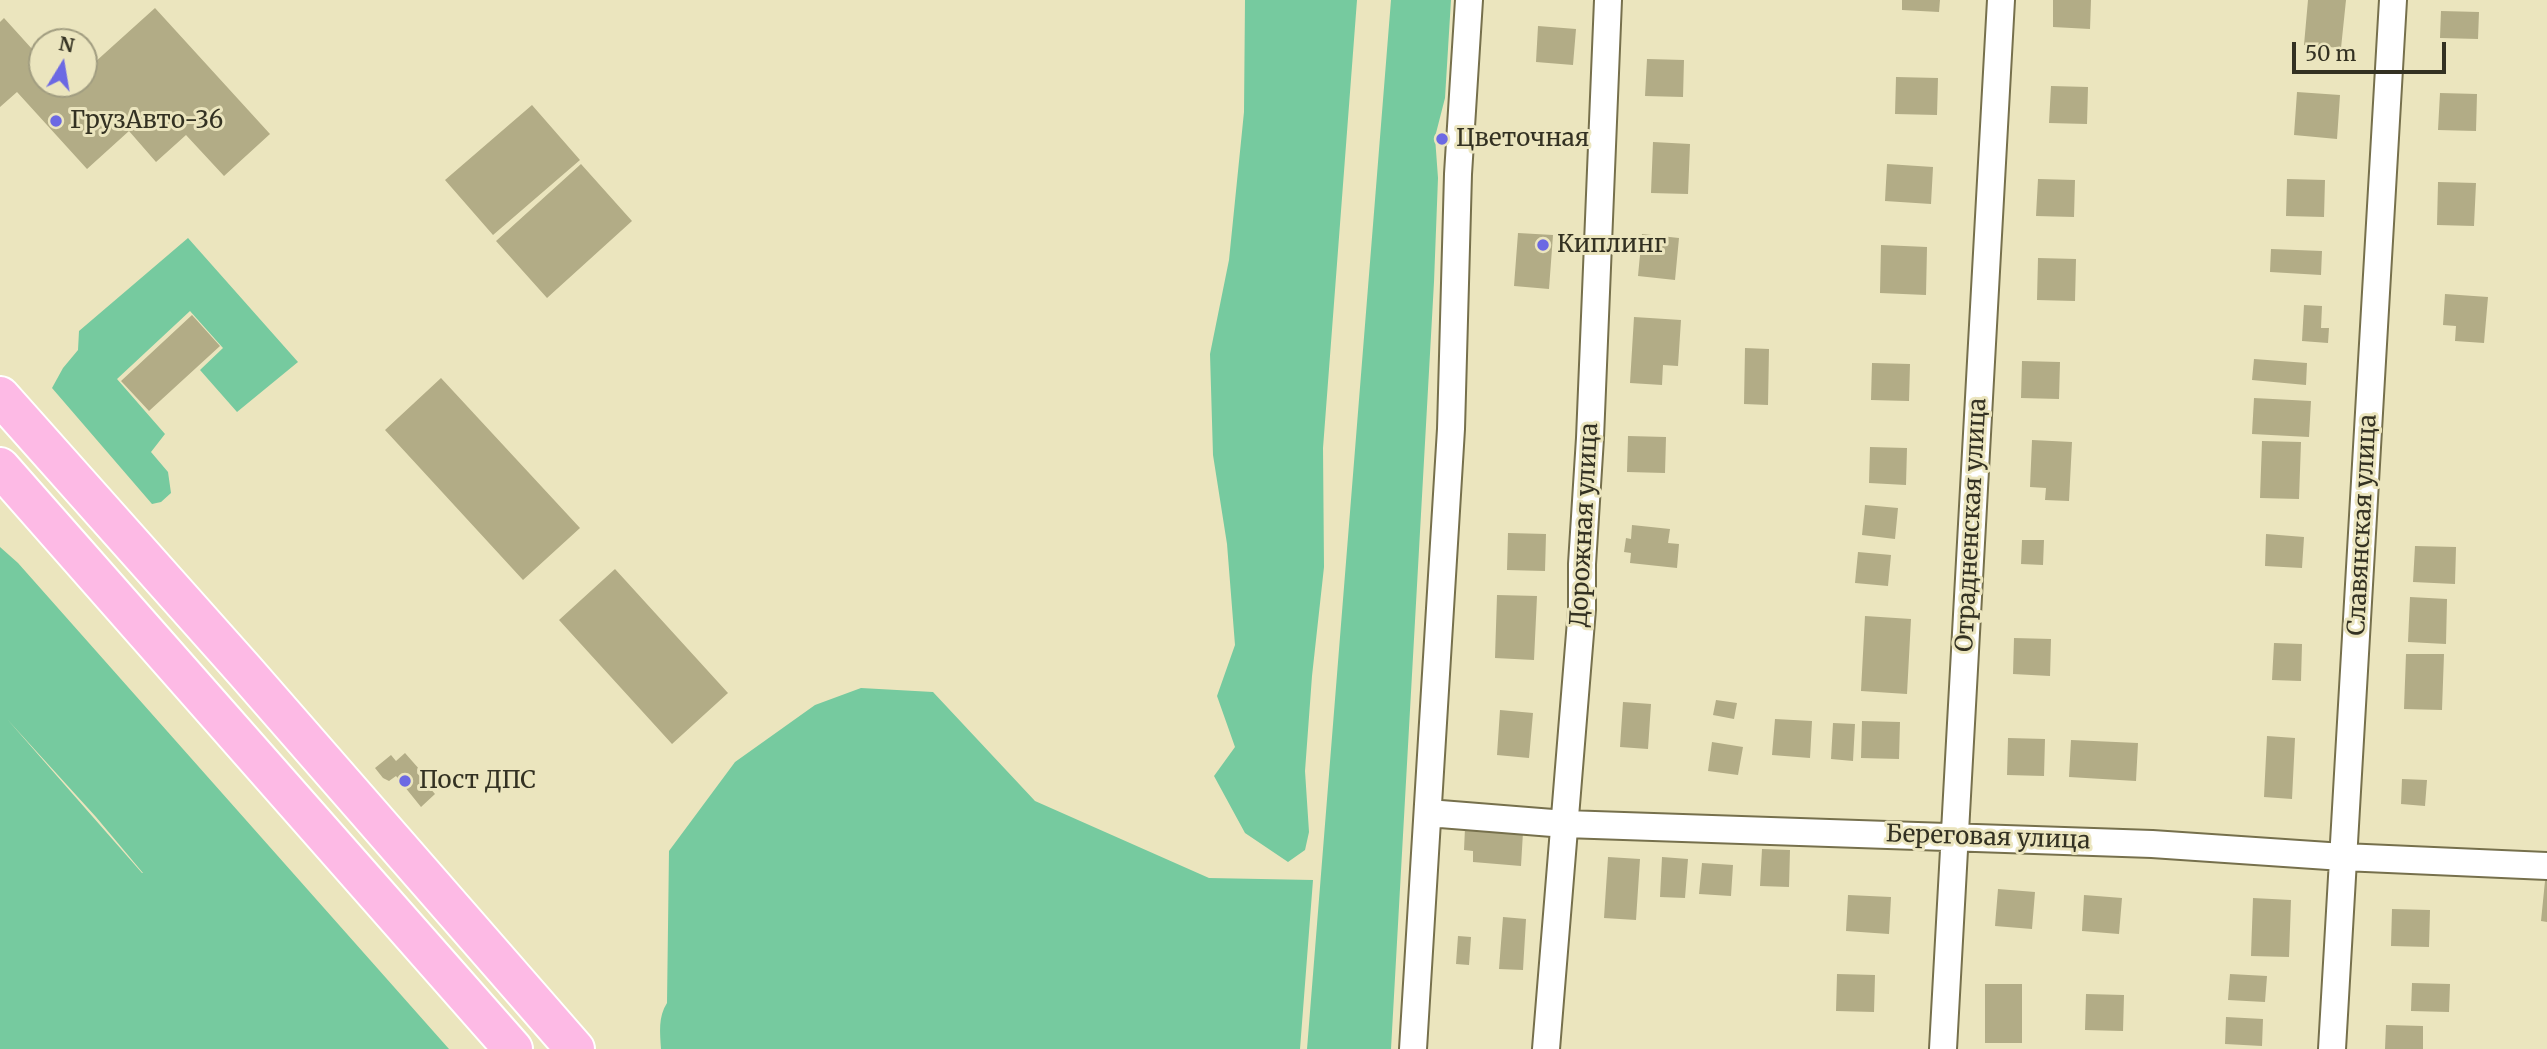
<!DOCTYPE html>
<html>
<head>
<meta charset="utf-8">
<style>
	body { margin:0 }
	#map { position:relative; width:2547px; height:1049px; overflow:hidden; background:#ebe5be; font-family:Merriweather,serif }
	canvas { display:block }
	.north { position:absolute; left:28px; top:28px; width:70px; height:70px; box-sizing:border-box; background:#ebe5be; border:2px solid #a19d80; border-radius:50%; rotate:11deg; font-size:19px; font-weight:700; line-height:28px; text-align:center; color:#333122 }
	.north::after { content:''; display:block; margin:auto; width:24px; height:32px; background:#6c69e3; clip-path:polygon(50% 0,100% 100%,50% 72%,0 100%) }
	.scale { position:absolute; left:2292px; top:42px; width:154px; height:32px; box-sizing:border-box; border:4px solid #333122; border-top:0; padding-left:9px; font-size:21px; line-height:24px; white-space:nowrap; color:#333122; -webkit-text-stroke:5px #ebe5be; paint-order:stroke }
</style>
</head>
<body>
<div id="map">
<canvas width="2547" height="1049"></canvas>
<div class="north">N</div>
<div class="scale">50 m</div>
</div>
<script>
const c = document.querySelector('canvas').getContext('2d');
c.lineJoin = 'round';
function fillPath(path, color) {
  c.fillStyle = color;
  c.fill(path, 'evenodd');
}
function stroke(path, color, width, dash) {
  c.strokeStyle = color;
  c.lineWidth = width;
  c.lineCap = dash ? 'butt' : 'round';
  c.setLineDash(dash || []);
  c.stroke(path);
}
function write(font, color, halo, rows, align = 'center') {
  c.font = font + ' Merriweather,serif';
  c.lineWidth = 6;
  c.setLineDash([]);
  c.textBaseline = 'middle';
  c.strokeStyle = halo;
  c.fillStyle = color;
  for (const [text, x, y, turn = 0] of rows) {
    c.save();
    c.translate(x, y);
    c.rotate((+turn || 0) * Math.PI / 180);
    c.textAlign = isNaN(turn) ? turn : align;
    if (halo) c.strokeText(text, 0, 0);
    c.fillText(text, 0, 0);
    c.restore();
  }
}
fillPath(new Path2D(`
	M1245,0H1357L1323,448L1324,567L1312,676L1305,771L1309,832L1305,850L1288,862L1245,833L1214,776L1235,747L1217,696L1235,645L1227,544L1213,455L1210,354L1229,260L1244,112Z
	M1391,0H1451L1445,98L1435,137L1438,178L1434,282L1391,1049H1307Z
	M188,238L298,362L237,412L200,370L223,348L190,311L117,379L165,434L151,452L168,472L171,493L161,502L152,504L52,388L63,368L78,350L79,331Z
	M0,547L18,563L449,1049H0ZM7,719L96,817L143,873H142Z
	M861,688L933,692L1035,801L1209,878L1313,880L1300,1049H661C660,1032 658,1017 667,1003L669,851L735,762L815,705Z`), '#76ca9f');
fillPath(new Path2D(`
	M1902,0H1940L1939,12L1902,10Z
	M2053,0H2091L2090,29L2053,27Z
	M2308,0H2346L2341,48L2304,45Z
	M155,8L270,134L224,176L186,135L156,162L129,131L87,169L17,92L0,107V22L4,18L42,60V84H84V72Z
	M2441,11L2479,12L2478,39L2440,38Z
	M1538,26L1576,29L1573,65L1536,62Z
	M1647,59L1684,60L1683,97L1645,96Z
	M1896,77L1938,78L1937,115L1895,114Z
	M2051,86L2088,87L2087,124L2049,123Z
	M2297,92L2340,95L2337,139L2294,135Z
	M2440,93L2477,94L2476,131L2438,130Z
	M532,105L580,160L493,235L445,180Z
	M1653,142L1690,144L1688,194L1651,193Z
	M581,164L632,221L547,298L496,241Z
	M1887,164L1933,167L1931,204L1885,201Z
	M2038,179L2075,180L2074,217L2036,216Z
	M2287,179L2325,180L2324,217L2286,216Z
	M2438,182L2476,183L2474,226L2437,225Z
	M1518,233L1553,235L1549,289L1514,286Z
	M1642,234L1679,238L1675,280L1638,276Z
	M1881,245L1927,247L1926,295L1880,293Z
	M2271,249L2322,251L2321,275L2270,272Z
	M2038,258L2076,259L2075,301L2037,300Z
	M2445,294L2488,297L2484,343L2455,341L2456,326L2443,325Z
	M2304,305L2322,306L2321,328H2329L2328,343L2302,341Z
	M192,315L220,346L149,411L121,381Z
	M1634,317L1681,320L1678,366L1663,365L1662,385L1630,383Z
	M1745,348L1769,349L1768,405L1744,404Z
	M2254,359L2307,363L2306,385L2252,380Z
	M2022,361L2060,362L2059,399L2021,398Z
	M1872,363L1910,364L1909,401L1871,400Z
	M441,378L580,528L523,580L385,430Z
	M2254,398L2311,401L2309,437L2252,434Z
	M1628,436L1666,437L1665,473L1627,472Z
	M2032,440L2072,442L2069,501L2045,500L2046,488L2030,487Z
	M2262,441L2301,442L2299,499L2260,498Z
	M1870,447L1907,448L1906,485L1869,483Z
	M1865,505L1898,508L1895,539L1862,535Z
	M1632,525L1670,529L1668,543L1679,544L1677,568L1630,563L1631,553L1624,552L1626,538L1631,539Z
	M1508,533L1546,534L1545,571L1507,570Z
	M2266,534L2304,537L2302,568L2265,566Z
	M2022,540H2044L2043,565L2021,564Z
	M2415,546L2456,547L2455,584L2413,582Z
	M1858,552L1891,555L1888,586L1855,583Z
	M615,569L728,693L672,744L559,620Z
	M1497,595L1537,596L1534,660L1495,658Z
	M2410,597L2447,599L2446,644L2408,642Z
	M1865,616L1911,619L1907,694L1861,691Z
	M2014,638L2051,639L2050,676L2013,674Z
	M2274,643L2302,644L2301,681L2272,680Z
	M2406,654H2444L2442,710L2404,709Z
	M1716,700L1737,703L1734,719L1713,715Z
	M1623,702L1651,704L1648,749L1620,747Z
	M1500,710L1533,713L1529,758L1497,755Z
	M1775,719L1812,721L1810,758L1772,755Z
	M1862,721L1900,722L1899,759L1861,758Z
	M1833,723L1855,724L1853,761L1831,759Z
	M2267,736L2295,738L2292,799L2264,797Z
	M2008,738L2045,739L2044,776L2007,775Z
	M2071,740L2138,743L2136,781L2069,777Z
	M1712,742L1743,747L1738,775L1708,771Z
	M405,753L420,770L417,773L435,794L421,807L396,776L389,781L383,778L375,768L391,755L396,761Z
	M2402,779L2427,780L2425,806L2401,804Z
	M1465,828L1523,832L1521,866L1473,862V851L1464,850Z
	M1762,849L1790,850L1789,887L1760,886Z
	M1608,857L1640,859L1636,920L1604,918Z
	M1662,857L1688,859L1685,898L1660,897Z
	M1702,863L1733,865L1731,896L1699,894Z
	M2545,881H2547V922L2541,921Z
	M1998,889L2035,892L2032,929L1995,926Z
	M1848,895L1891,897L1889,934L1846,931Z
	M2084,895L2122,898L2119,934L2082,931Z
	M2253,898L2291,900L2289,957L2251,956Z
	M2392,909L2430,910L2429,947L2391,946Z
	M1503,917L1526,919L1523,970L1499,969Z
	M1458,936L1471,937L1469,965L1456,964Z
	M1837,974L1875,975L1874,1012L1836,1011Z
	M2230,974L2267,976L2265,1002L2228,1000Z
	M2412,983L2450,984L2449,1012L2411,1011Z
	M1985,984H2022V1043H1985Z
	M2086,994L2124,995L2123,1031L2085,1030Z
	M2226,1017L2263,1019L2262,1046L2225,1044Z
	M2386,1025L2423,1026V1049H2385Z`), '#b2ac86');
const minor = new Path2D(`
	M1428,813L1565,824L2152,844L2343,857L2547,866
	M1413,1049L1451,429L1458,174L1469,0
	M1546,1049L1582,609V564L1590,438L1608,0
	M1943,1049L2001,0
	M2332,1049L2393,0`);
const highway = new Path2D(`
	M0,396L245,671L575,1049
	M0,467L513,1049`);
stroke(minor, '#76704c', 30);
stroke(highway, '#fff', 42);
stroke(minor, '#fff', 26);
stroke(highway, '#fdbae5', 38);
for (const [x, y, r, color] of [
	[56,121,7,"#6c69e3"],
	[1442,139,7,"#6c69e3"],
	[1543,245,7,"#6c69e3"],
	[405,781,7,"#6c69e3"]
]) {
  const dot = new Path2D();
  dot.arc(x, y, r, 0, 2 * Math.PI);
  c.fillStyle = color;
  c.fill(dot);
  stroke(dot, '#ebe5be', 2.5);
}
write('24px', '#333122', '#ebe5be', [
	["ГрузАвто-36",70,121],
	["Цветочная",1456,139],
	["Киплинг",1557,245],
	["Пост ДПС",419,781]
], 'left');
write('24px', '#333122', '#ebe5be', [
	["Дорожная улица",1585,525,-87],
	["Отрадненская улица",1972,525,-87],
	["Славянская улица",2363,525,-87],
	["Береговая улица",1988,838,2]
]);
</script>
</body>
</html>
